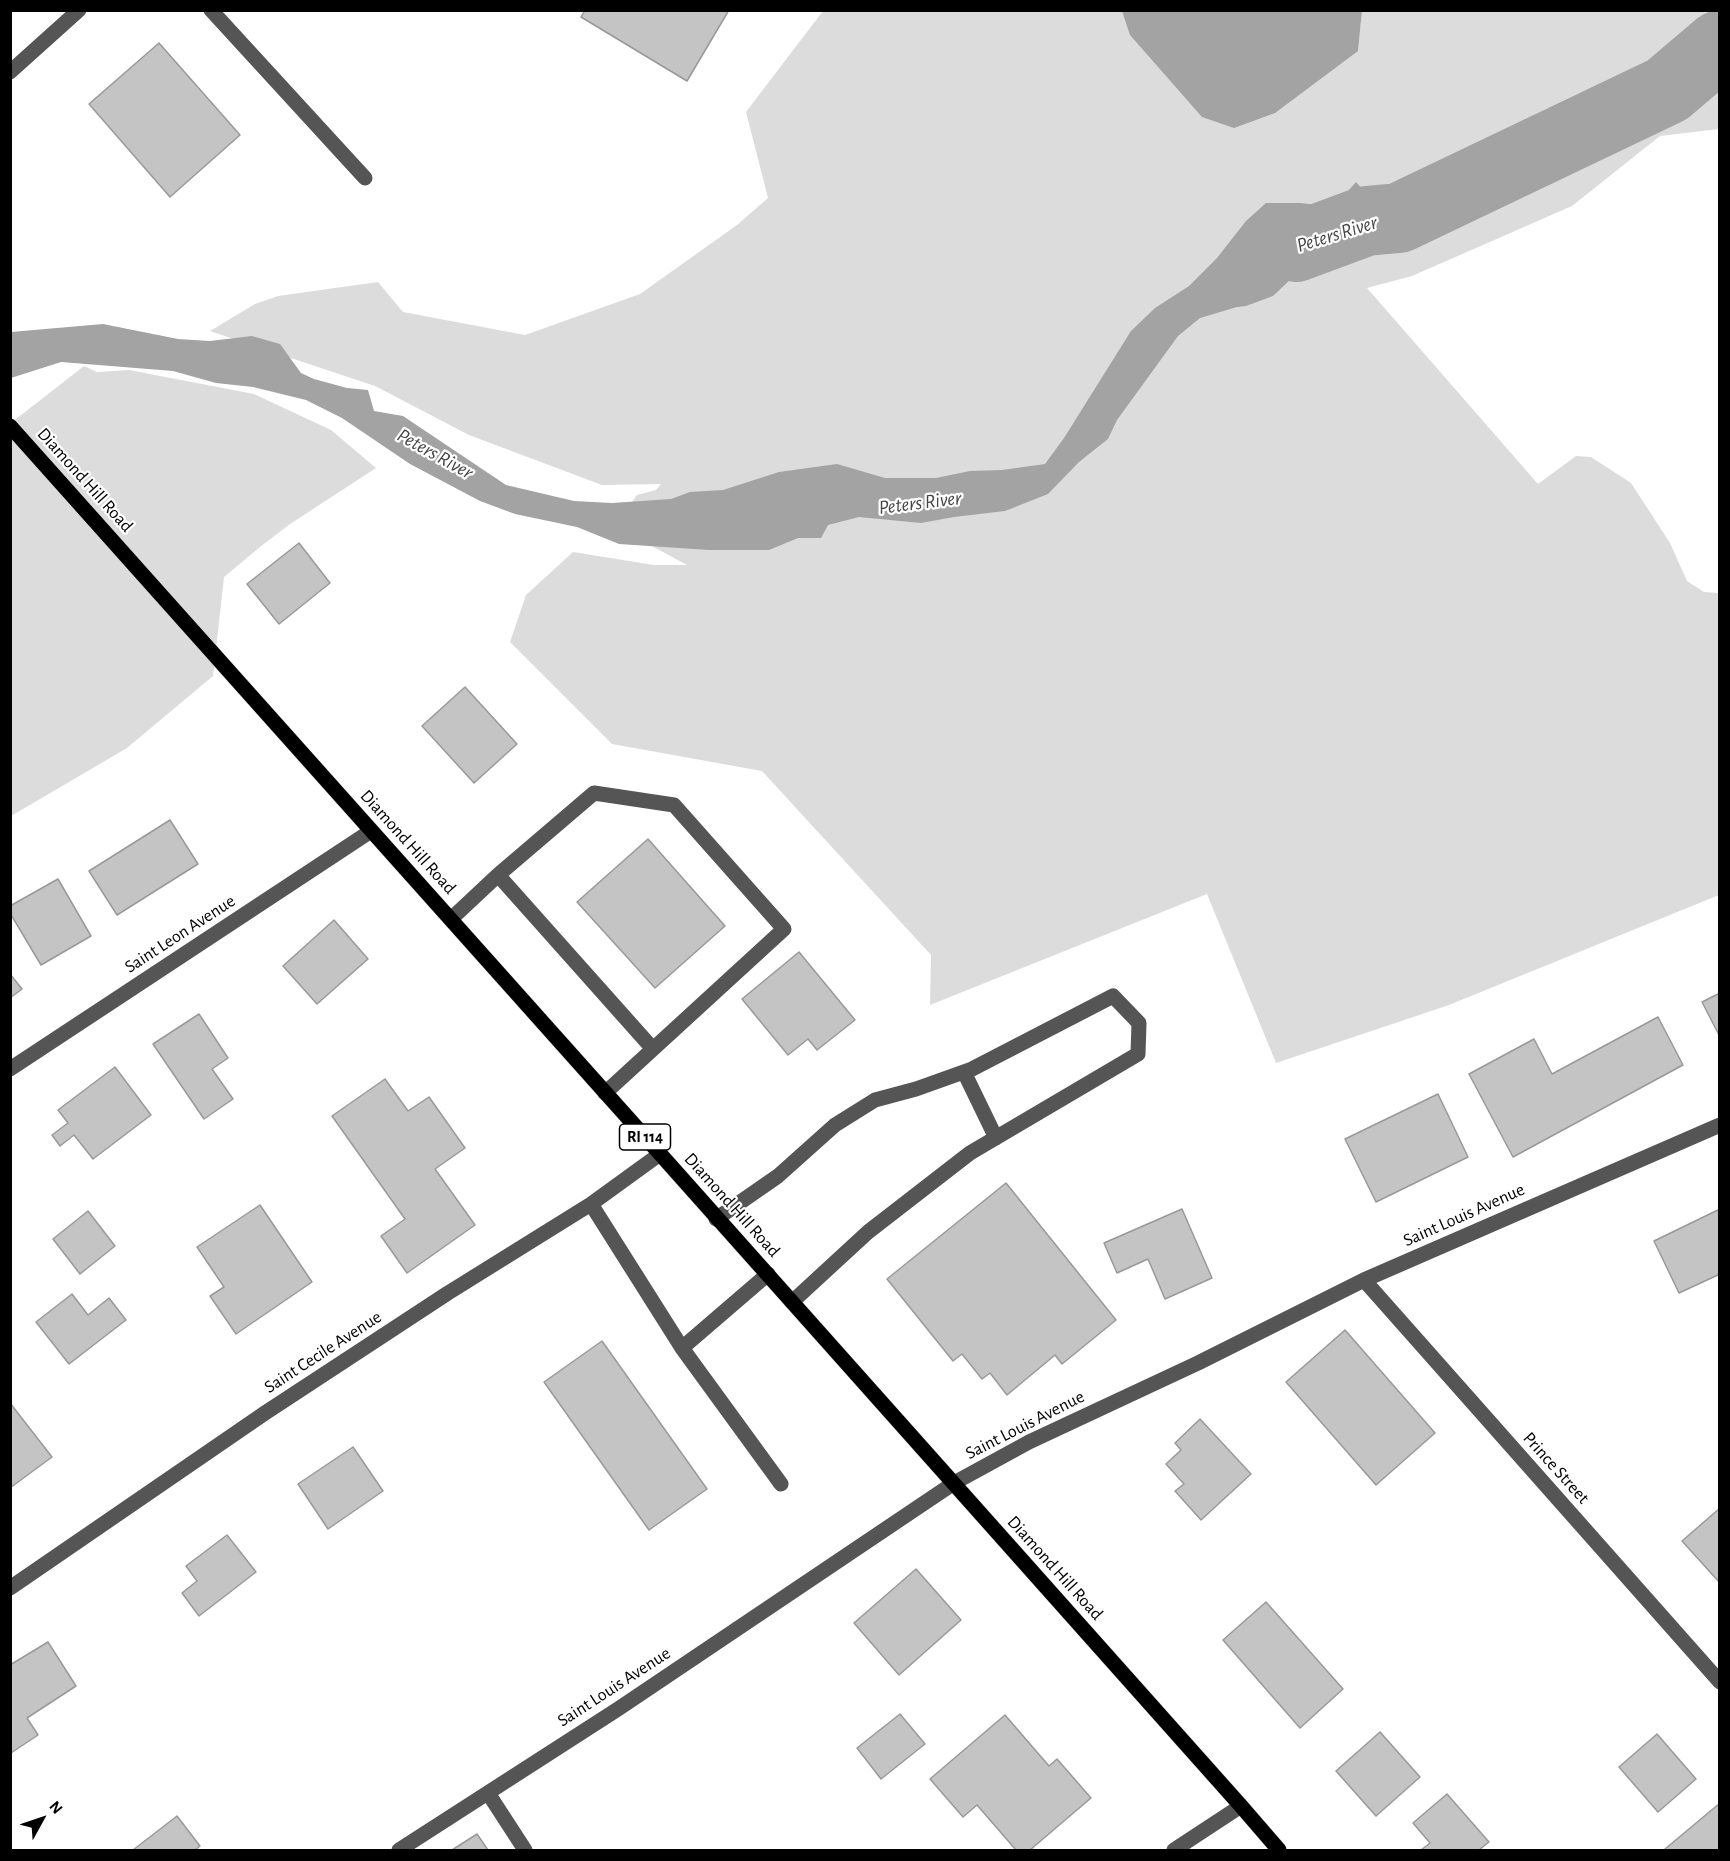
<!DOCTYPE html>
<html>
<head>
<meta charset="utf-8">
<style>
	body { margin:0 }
	#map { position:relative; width:1730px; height:1861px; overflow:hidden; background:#fff; font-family:"Alegreya Sans",sans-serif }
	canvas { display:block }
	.frame { position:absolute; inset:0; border:12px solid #000; pointer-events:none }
	.north { position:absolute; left:12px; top:1789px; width:60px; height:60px; -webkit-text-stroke:4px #fff; paint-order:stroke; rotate:50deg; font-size:16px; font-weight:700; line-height:24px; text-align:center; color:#000 }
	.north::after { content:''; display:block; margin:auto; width:21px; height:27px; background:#000; clip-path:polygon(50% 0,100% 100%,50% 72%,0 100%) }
</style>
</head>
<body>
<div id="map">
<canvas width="1730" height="1861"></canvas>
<div class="frame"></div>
<div class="north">N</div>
</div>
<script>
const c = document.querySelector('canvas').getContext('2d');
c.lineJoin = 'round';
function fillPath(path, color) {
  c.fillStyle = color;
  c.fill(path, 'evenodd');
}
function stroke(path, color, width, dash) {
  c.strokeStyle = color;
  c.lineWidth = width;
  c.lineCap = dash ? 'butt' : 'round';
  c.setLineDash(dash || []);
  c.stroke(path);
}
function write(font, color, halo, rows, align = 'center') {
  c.font = font + ' "Alegreya Sans",sans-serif';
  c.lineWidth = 4.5;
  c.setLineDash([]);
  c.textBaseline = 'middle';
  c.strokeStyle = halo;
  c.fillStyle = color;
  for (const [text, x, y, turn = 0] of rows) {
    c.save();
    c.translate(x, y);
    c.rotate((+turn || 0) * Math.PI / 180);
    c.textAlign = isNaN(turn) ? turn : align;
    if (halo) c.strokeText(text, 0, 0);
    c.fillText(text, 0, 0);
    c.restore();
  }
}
fillPath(new Path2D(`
	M823,11H1123L1358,51L1362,11H1719V129L1660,136L1572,206L1412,276L1367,288L1538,484L1576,456L1591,457L1631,483L1670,543L1687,581L1704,592L1719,593V895L1449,1005L1276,1063L1207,894L930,1005L931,955L762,771L612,744L510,642L526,595L573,552L654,565H687L650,545L624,513L637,495L656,490L661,484L602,485L469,435L375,386L210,331L255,304L278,296L378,282L403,312L525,335L640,294L737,225L768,198L746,112Z
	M84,366L97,372L129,370L254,394L331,430L376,468L290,524L260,547L224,577L213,676L127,748L11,816V423Z`), '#dcdcdc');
fillPath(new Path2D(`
	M1122,11V10L1362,11L1358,51L1275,113L1234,128L1202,117L1130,35Z
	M1356,182L1403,236L1387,243L1339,252L1310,261L1273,296L1246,306L1237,307L1200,318L1178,336L1117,420L1108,439L1079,462L1048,494L1005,511L954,517L921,523L859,517L828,525L821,538H798L769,550H709L619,544L577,527L515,514L480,501L410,464L342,418L306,400L253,387L216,383L173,371L61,362L11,378V332L103,324L178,339L210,341L252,336L280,344L301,373L314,379L347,388L368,390L374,411L403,416L506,485L574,501L612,503L671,499L690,492L723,490L779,472L837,464L885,478H936L970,471L1002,470L1045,464L1064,438L1131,331L1155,308L1189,286L1217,258L1246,221L1266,203H1300L1326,206L1340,200Z`), '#a3a3a3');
stroke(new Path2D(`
	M1296,247L1366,221L1399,218L1667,90L1720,45`), '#a3a3a3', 70);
const building = new Path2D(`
	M585,10H729L687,81L581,17Z
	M159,43L240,135L170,197L89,104Z
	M299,543L330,583L279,624L247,584Z
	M465,687L517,744L474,783L422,726Z
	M170,820L198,864L117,915L89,871Z
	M648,839L725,926L655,988L577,902Z
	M58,879L91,936L41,965L10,913V906Z
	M334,920L368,959L317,1004L283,966Z
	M799,952L855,1020L817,1050L808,1039L788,1055L742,999Z
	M10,974L22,989L10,998Z
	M1720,993V1037L1702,1002Z
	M199,1014L228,1058L212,1069L233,1099L204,1119L153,1044Z
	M1658,1017L1683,1065L1513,1157L1469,1074L1534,1039L1552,1074Z
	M115,1067L151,1115L93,1159L74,1135L60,1146L52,1135L68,1123L58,1110Z
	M385,1079L408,1111L429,1097L465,1148L435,1169L475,1225L407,1273L381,1236L405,1219L332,1116Z
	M1438,1094L1468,1157L1376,1202L1345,1139Z
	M1006,1183L1116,1320L1062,1364L1055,1355L1007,1395L990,1373L982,1379L962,1354L953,1361L887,1279Z
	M260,1205L312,1282L236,1334L210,1296L224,1287L197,1247Z
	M1182,1209L1212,1278L1165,1299L1148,1259L1117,1273L1104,1243Z
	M1720,1209V1274L1679,1293L1654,1241Z
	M88,1211L115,1246L80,1274L53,1239Z
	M72,1294L88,1315L109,1298L126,1320L69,1364L36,1322Z
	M1345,1330L1435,1433L1376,1485L1286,1382Z
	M602,1341L707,1489L649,1530L544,1382Z
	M10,1403L52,1457L10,1488Z
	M1200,1419L1251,1474L1201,1520L1175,1491L1184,1484L1166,1464L1181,1450L1175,1443Z
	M353,1447L383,1491L328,1529L298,1484Z
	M1720,1508V1583L1682,1541Z
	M227,1535L256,1572L199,1616L182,1593L197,1581L186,1566Z
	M916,1569L961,1620L899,1675L854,1623Z
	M1266,1602L1343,1689L1300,1728L1223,1640Z
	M48,1642L76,1686L27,1718L38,1735L11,1753L10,1665Z
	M900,1714L925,1744L881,1779L857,1748Z
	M1005,1715L1049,1766L1057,1759L1091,1798L1030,1850H1016L977,1805L963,1817L930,1779Z
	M1380,1732L1420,1777L1376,1816L1336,1771Z
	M1657,1734L1696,1779L1658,1812L1619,1767Z
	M1447,1794L1489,1842L1479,1850H1421L1430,1843L1413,1823Z
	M1720,1803V1850H1666L1665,1849Z
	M177,1816L200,1846L195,1850H133Z
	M477,1834L488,1850H452Z`);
fillPath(building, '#c4c4c4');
stroke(building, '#999', 1.5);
const major = new Path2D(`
	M10,426C420,886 832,1345 1241,1806L1279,1850`);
stroke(major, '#dbdbdb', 16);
stroke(new Path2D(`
	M211,10L365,178
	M10,72L79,10
	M498,875L653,1049
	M451,919L498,875L594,793L674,805L784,929L605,1093
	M10,1069L371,831
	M964,1072L996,1138
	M591,1204L682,1348L781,1484
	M716,1219L778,1176L835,1125L875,1100L916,1089L972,1069L1113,996L1139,1023L1138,1054L970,1153L868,1232L792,1302
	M1364,1280L1720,1682
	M682,1348L768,1274
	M10,1588L265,1413L448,1293L591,1204L660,1154
	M488,1793L525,1850
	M399,1850L618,1709L954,1483L1029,1442L1198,1363L1364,1280L1720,1125
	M1174,1850L1241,1806`), '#555', 15);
stroke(major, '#000', 15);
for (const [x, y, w] of [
	[645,1137,51]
]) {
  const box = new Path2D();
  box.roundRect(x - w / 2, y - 13, w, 26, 4.5);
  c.fillStyle = '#fff';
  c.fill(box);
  stroke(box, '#000', 1.5);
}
write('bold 16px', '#000', null, [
	["RI 114",645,1137]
]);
write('18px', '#000', '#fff', [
	["Diamond Hill Road",85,480,48],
	["Diamond Hill Road",408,842,48],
	["Saint Leon Avenue",180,934,-33],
	["Diamond Hill Road",732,1205,48],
	["Saint Louis Avenue",1464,1215,-24],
	["Saint Cecile Avenue",323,1352,-33],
	["Saint Louis Avenue",1025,1425,-27],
	["Prince Street",1556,1468,48],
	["Diamond Hill Road",1055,1568,48],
	["Saint Louis Avenue",614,1687,-33]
]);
write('italic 20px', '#444', '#fff', [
	["Peters River",1337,234,-17],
	["Peters River",435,454,29],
	["Peters River",920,503,-7]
]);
</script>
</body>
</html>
